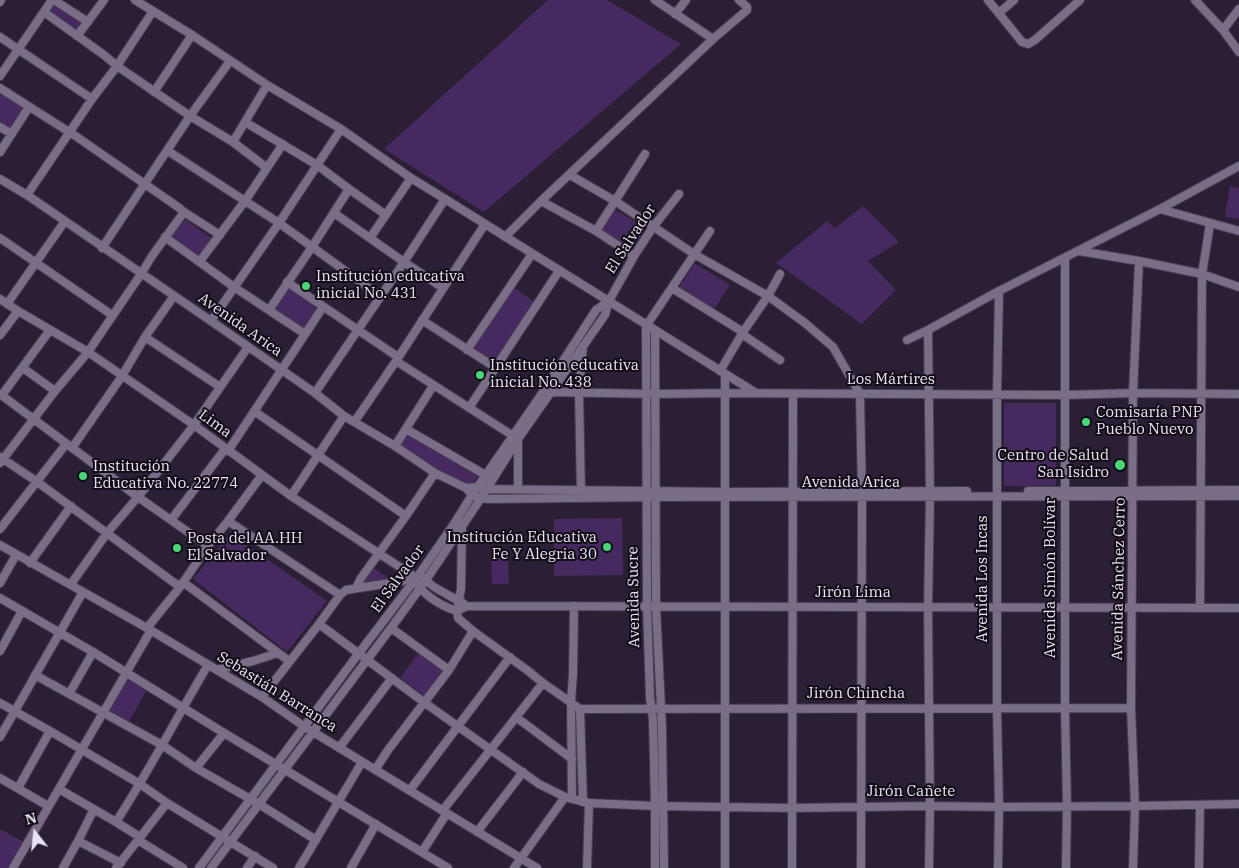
<!DOCTYPE html>
<html>
<head>
<meta charset="utf-8">
<style>
	body { margin:0 }
	#map { position:relative; width:1239px; height:868px; overflow:hidden; background:#2b1f36; font-family:"IBM Plex Serif",serif }
	canvas { display:block }
	.north { position:absolute; left:10px; top:808px; width:50px; height:50px; -webkit-text-stroke:4px #110c16; paint-order:stroke; rotate:344deg; font-size:14px; font-weight:700; line-height:20px; text-align:center; color:#ebe3f3 }
	.north::after { content:''; display:block; margin:auto; width:18px; height:22px; background:#ebe3f3; clip-path:polygon(50% 0,100% 100%,50% 72%,0 100%) }
</style>
</head>
<body>
<div id="map">
<canvas width="1239" height="868"></canvas>
<div class="north">N</div>
</div>
<script>
const c = document.querySelector('canvas').getContext('2d');
c.lineJoin = 'round';
function fillPath(path, color) {
  c.fillStyle = color;
  c.fill(path, 'evenodd');
}
function stroke(path, color, width, dash) {
  c.strokeStyle = color;
  c.lineWidth = width;
  c.lineCap = dash ? 'butt' : 'round';
  c.setLineDash(dash || []);
  c.stroke(path);
}
function write(font, color, halo, rows, align = 'center') {
  c.font = font + ' "IBM Plex Serif",serif';
  c.lineWidth = 4;
  c.setLineDash([]);
  c.textBaseline = 'middle';
  c.strokeStyle = halo;
  c.fillStyle = color;
  for (const [text, x, y, turn = 0] of rows) {
    c.save();
    c.translate(x, y);
    c.rotate((+turn || 0) * Math.PI / 180);
    c.textAlign = isNaN(turn) ? turn : align;
    if (halo) c.strokeText(text, 0, 0);
    c.fillText(text, 0, 0);
    c.restore();
  }
}
fillPath(new Path2D(`
	M548,0H607L681,44L484,212L384,149Z
	M54,4L82,22L73,35L46,16Z
	M0,92L26,109L10,131L0,124Z
	M1230,186L1239,188V219L1225,217Z
	M863,206L899,242L868,261L896,290L862,324L776,263L827,221L835,228Z
	M612,208L646,228L633,249L599,228Z
	M185,219L211,238L199,256L172,236Z
	M694,264H696L730,285L713,311L679,290V288Z
	M512,287L535,302L495,364L471,349Z
	M289,288L318,310L305,331L273,309Z
	M1004,403H1056V487L1004,486Z
	M407,433L479,474L471,488L399,446Z
	M622,518L623,575L554,576V519Z
	M230,533L327,601L287,652L193,579Z
	M491,558H508L509,584H492Z
	M372,567L390,579L391,582L363,584L362,581Z
	M418,653L445,671L426,697L400,678Z
	M127,679L147,690L128,723L108,712Z
	M0,829L24,842L9,868H0Z`), '#462a5f');
const minor = new Path2D(`
	M54,0L88,22
	M135,0L192,35L267,85L341,129L411,178L445,199L756,393
	M655,0L713,39
	M988,0L1022,42L1028,44L1035,40L1080,0
	M1195,0L1223,30L1239,52
	M0,2L1,0
	M44,12L104,55L117,66L190,116L233,142L267,168
	M999,13L1014,0
	M675,14L686,0
	M1223,30L1239,9
	M77,36L104,0
	M0,37L92,99
	M0,76L52,0
	M0,88L77,137L178,207L184,212L220,235
	M154,92L192,35
	M245,122L317,165L349,189L386,215
	M0,127L12,134
	M233,142L267,85
	M168,151L279,223L380,296
	M0,152L29,107
	M570,175L615,201L694,254L768,296L805,323L833,347L860,394L862,497L861,868
	M0,179L27,195L211,321L315,393L344,416L395,446L435,473L466,488L472,495L481,498L489,499L656,497L1239,496
	M27,195L92,99L117,66L153,11
	M541,201L596,231L634,256
	M1160,209L1239,231
	M334,213L404,262L443,288
	M596,231L645,154
	M165,237L234,287L305,334
	M505,237L541,201L713,39L747,10V7L739,0
	M0,238L112,315
	M370,238L411,178
	M102,248L190,116L230,61
	M1079,251L1139,261L1202,274L1239,287
	M1065,258V708L1067,806L1066,868
	M200,261L245,201L283,144
	M287,282L398,357
	M672,288L743,332
	M0,299L18,311L88,352L194,425L291,496L412,575
	M7,304L65,221
	M269,310L312,247L349,189
	M422,320L496,368
	M211,321L279,223L341,129
	M928,330L930,496L928,607L929,708L930,806L929,868
	M655,331L656,607L662,728L664,868
	M742,334L780,360
	M0,335L18,311
	M145,337L220,387
	M907,340L928,330L999,291L1160,209L1239,166
	M467,350L532,254
	M396,361L518,439V490
	M23,368L55,391
	M720,371L743,332L768,296L780,274
	M549,392L656,394L725,393L1065,395L1133,393L1239,394
	M315,393L404,262L445,199
	M0,394L138,497L208,546
	M2,395L50,330
	M469,408L559,271
	M254,411L406,516
	M355,421L396,361L485,224
	M406,429L489,477
	M395,446L433,386
	M72,448L122,376L145,337L174,296
	M228,451L323,307
	M0,457L36,481L180,587
	M0,463L55,391L88,352L141,274L152,256L184,212
	M466,488L477,487L486,489L725,492L967,491
	M1028,491L1239,490
	M581,494L579,392L583,346
	M291,496L344,416
	M171,520L225,449
	M228,521L340,595
	M462,527L461,589L457,611L458,618L473,631L527,670L543,683L580,709
	M0,529L66,444
	M0,545L147,628L262,697L305,727L537,868
	M30,563L71,506
	M412,575C418,592 440,606 457,611L467,606L1239,608
	M423,578L434,587L464,604
	M183,582L289,661
	M0,583L16,555
	M71,584L107,533L138,497L194,425L248,347
	M356,588L361,578L406,516L435,473
	M0,598L93,652L224,733L448,868
	M1200,607L1202,274L1210,224
	M319,624L425,703L539,784L565,797L589,803L655,806L792,808L930,806L999,807L1135,806L1239,804
	M147,628L180,587L208,546L228,521L262,475
	M391,628L449,670
	M0,651L22,611
	M217,670L253,661L278,653
	M35,675L162,745L196,768L259,804L316,840
	M69,694L93,652
	M262,697L319,624L340,595L346,590L403,581L407,578L408,572
	M0,703L50,731L140,784L167,803L273,868
	M580,709L1131,708
	M580,709L583,802
	M516,717L572,759
	M0,737L83,592
	M339,748L392,678
	M196,768L224,733
	M375,770L388,750L449,670L473,631
	M0,778L48,806
	M18,788L50,731
	M59,789L116,822L140,837
	M410,790L510,657
	M572,799L571,702L573,674L574,606
	M443,810L543,683
	M116,822C149,771 177,717 208,665
	M477,832L523,772
	M138,840L183,868
	M78,841L121,863
	M422,852L447,813
	M13,868L151,630
	M63,868L78,841L94,809
	M116,868L167,803
	M199,868L359,653L420,573L454,524L472,495L543,392L596,310L609,301
	M211,868L391,628L426,580L481,498L518,439L605,315L609,301L634,256L653,227L679,194
	M247,868L255,856
	M299,868L362,762
	M351,868L376,824
	M514,868L565,797
	M587,868L589,803
	M655,868V806L653,720L650,698L647,607L646,326L710,231
	M725,868V374
	M792,868L793,394
	M998,868L999,807L997,709V394L999,291
	M1133,868L1135,806L1131,708L1133,393L1139,261
	M1199,868L1200,805`);
stroke(minor, '#473d50', 10);
stroke(minor, '#7a6d88', 8);
for (const [x, y, r, color] of [
	[306,286,5,"#48d778"],
	[480,375,5,"#48d778"],
	[1086,422,5,"#48d778"],
	[1120,465,6,"#48d778"],
	[83,476,5,"#48d778"],
	[607,547,5,"#48d778"],
	[177,548,5,"#48d778"]
]) {
  const dot = new Path2D();
  dot.arc(x, y, r, 0, 2 * Math.PI);
  c.fillStyle = color;
  c.fill(dot);
  stroke(dot, '#110c16', 2);
}
write('15px', '#ebe3f3', '#110c16', [
	["El Salvador",631,239,-57],
	["Avenida Arica",240,325,35],
	["Los Mártires",891,380],
	["Lima",215,424,36],
	["Avenida Arica",851,483],
	["Avenida Simón Bolívar",1051,578,-90],
	["El Salvador",398,579,-54],
	["Avenida Los Incas",983,579,-90],
	["Avenida Sánchez Cerro",1119,579,-89],
	["Jirón Lima",853,593],
	["Avenida Sucre",634,597,-91],
	["Sebastián Barranca",277,692,32],
	["Jirón Chincha",856,694],
	["Jirón Cañete",911,792]
]);
write('15px', '#ebe3f3', '#110c16', [
	["Institución educativa",316,277],
	["inicial No. 431",316,294],
	["Institución educativa",490,366],
	["inicial No. 438",490,383],
	["Comisaría PNP",1096,413],
	["Pueblo Nuevo",1096,430],
	["Centro de Salud",1109,456,"right"],
	["San Isidro",1109,473,"right"],
	["Institución",93,467],
	["Educativa No. 22774",93,484],
	["Institución Educativa",597,538,"right"],
	["Fe Y Alegria 30",597,555,"right"],
	["Posta del AA.HH",187,539],
	["El Salvador",187,556]
], 'left');
</script>
</body>
</html>
